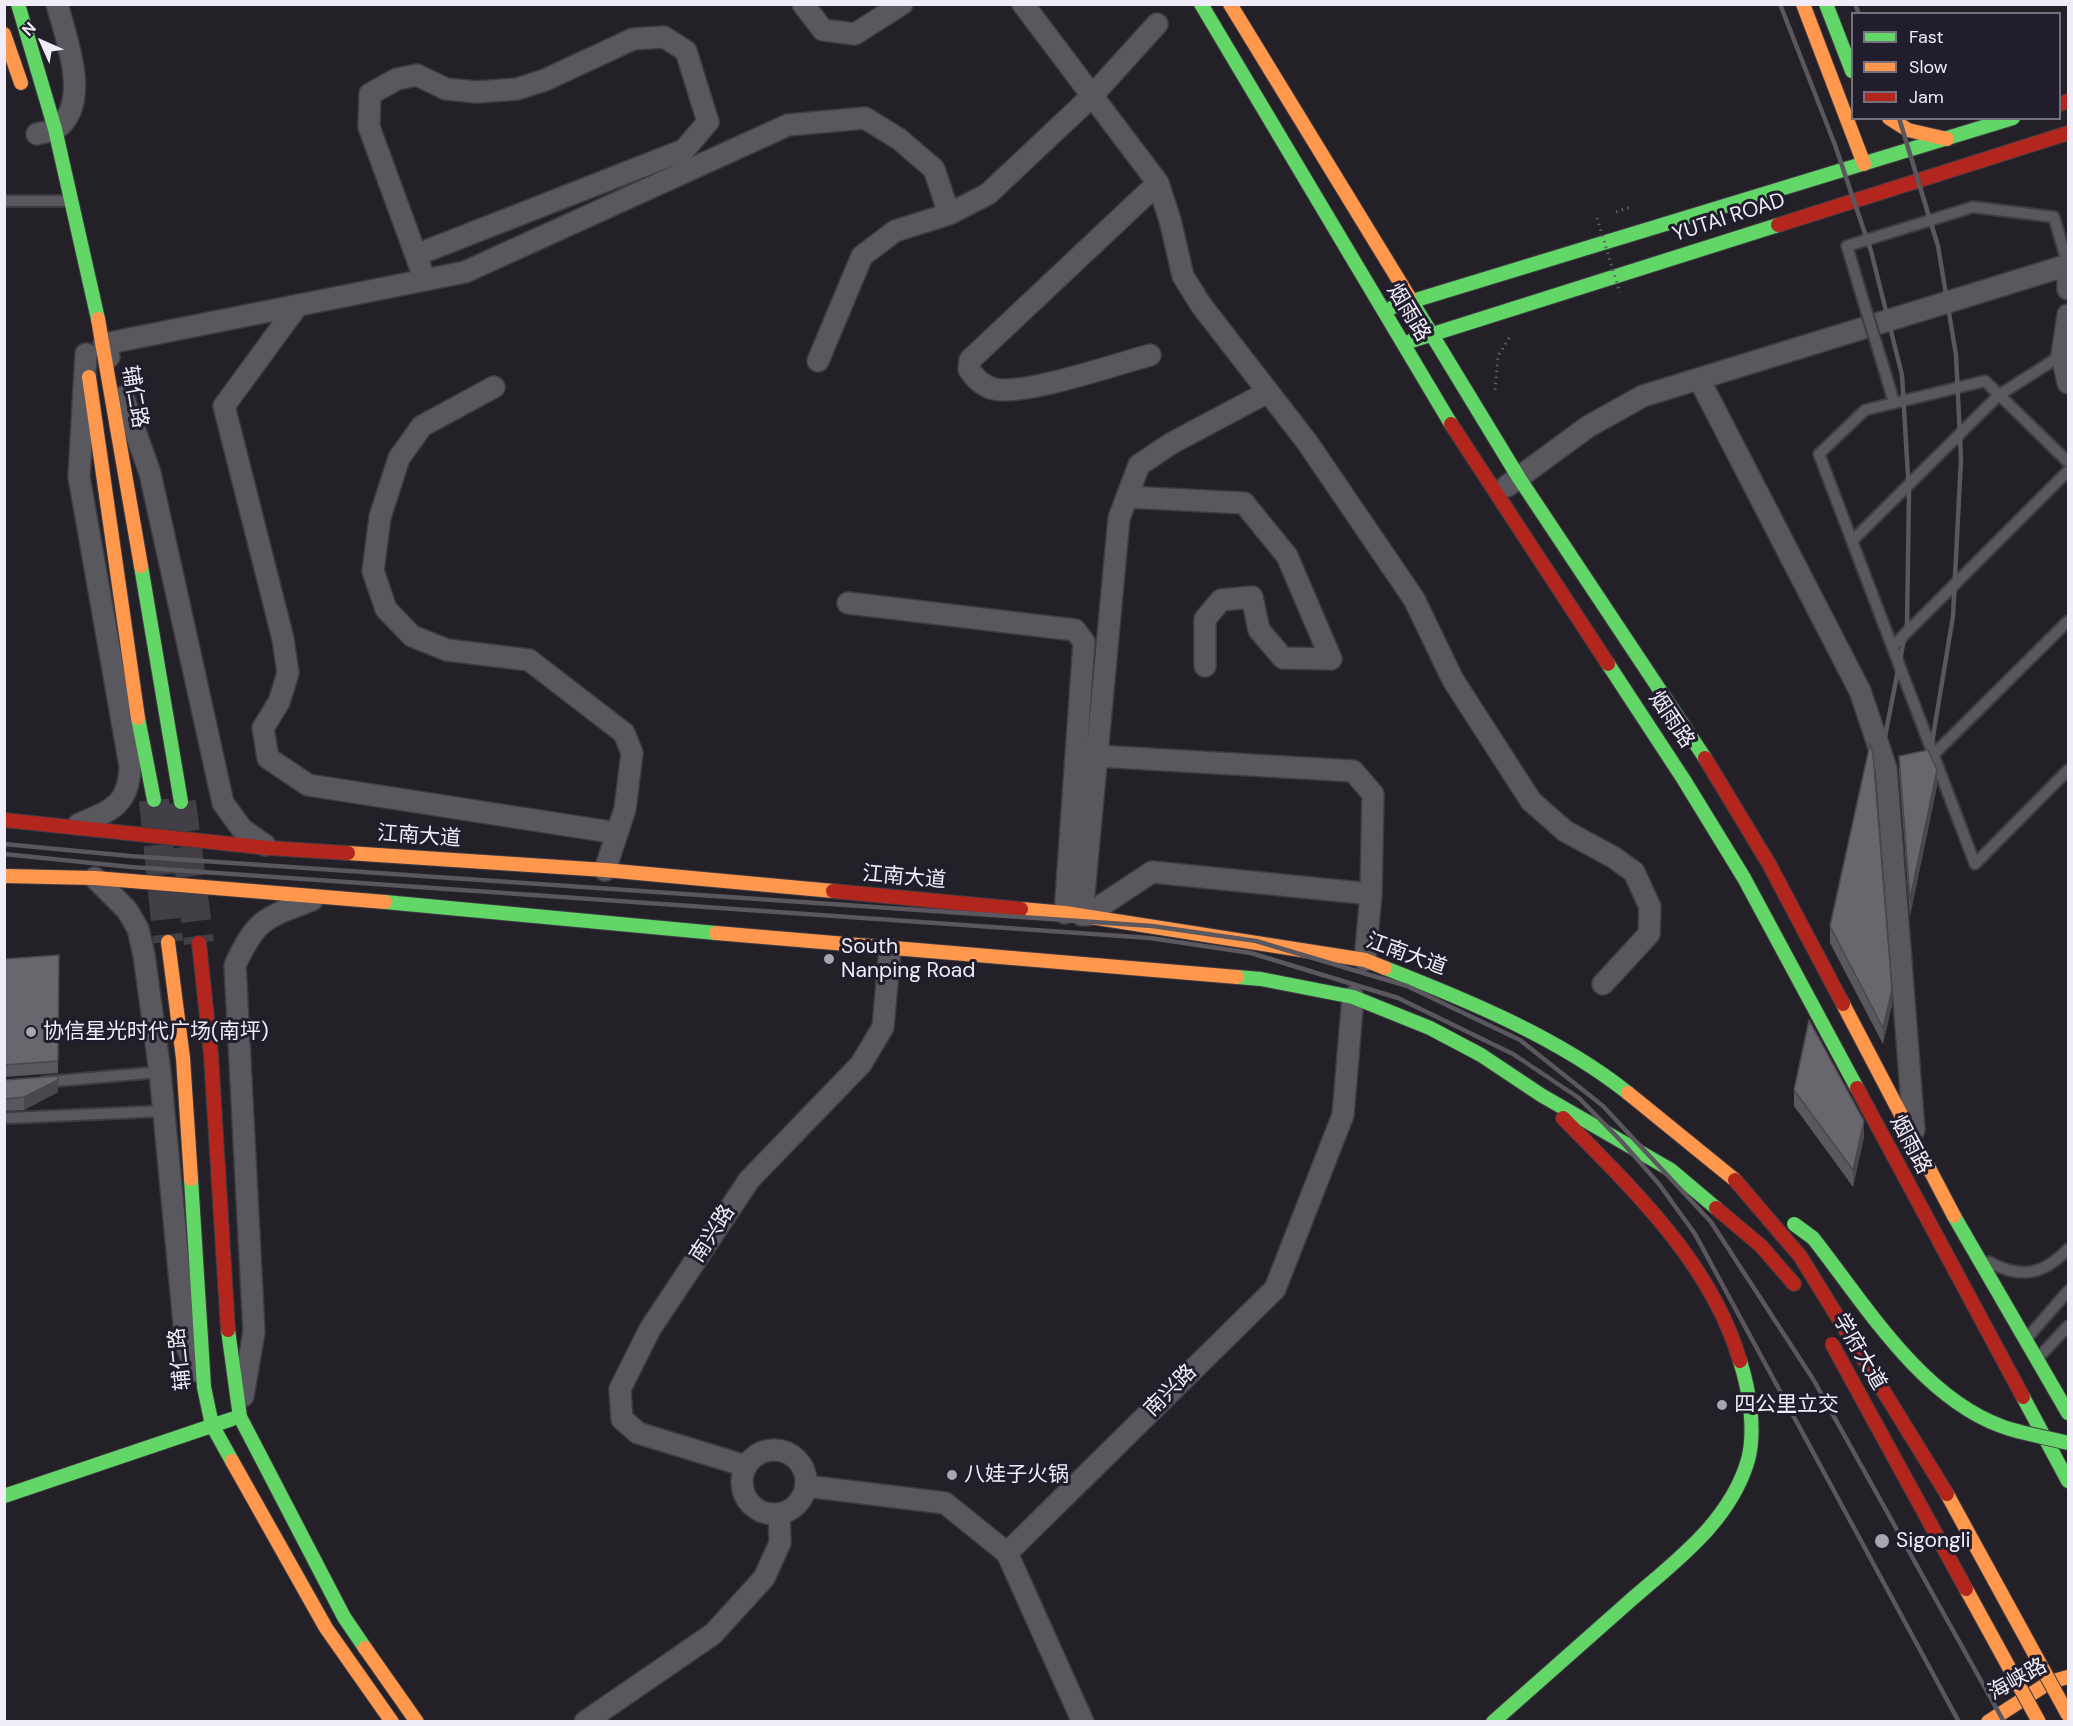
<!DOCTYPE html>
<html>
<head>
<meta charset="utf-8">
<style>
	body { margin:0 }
	#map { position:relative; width:2073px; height:1726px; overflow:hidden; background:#232028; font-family:"DM Sans",sans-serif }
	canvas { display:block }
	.frame { position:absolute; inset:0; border:6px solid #f0edf8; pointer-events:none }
	.legend { position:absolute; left:1851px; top:12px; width:210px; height:108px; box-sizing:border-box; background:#221d2c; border:2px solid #74707e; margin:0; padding:8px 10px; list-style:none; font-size:18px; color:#f0edf8 }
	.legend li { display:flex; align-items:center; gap:12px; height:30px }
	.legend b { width:30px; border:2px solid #74707e }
	.north { position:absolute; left:12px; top:12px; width:60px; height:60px; -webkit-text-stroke:4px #221d2c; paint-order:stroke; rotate:315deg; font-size:16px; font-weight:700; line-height:24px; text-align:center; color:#f0edf8 }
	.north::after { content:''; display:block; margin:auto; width:21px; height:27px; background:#f0edf8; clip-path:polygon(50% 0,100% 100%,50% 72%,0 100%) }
</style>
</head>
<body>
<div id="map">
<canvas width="2073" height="1726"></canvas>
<div class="frame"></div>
<ul class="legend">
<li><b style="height:8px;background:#63d668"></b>Fast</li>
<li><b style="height:8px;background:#ff974d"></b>Slow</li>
<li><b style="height:8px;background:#b3261e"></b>Jam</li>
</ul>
<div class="north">N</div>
</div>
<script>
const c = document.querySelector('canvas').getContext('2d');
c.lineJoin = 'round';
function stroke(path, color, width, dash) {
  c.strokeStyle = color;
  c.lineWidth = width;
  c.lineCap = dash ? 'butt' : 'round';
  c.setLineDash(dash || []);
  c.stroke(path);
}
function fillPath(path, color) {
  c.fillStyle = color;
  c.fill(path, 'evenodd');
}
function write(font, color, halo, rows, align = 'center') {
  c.font = font + ' "DM Sans","Noto Sans SC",sans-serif';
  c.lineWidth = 6;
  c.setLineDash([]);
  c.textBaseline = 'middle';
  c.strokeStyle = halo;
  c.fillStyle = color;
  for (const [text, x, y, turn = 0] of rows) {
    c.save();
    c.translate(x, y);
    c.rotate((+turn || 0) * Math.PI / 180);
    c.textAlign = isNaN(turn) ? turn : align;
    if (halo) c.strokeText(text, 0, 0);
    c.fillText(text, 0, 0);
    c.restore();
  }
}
stroke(new Path2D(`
	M154,800L168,942
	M181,802L199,943`), '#423f47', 30, [30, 15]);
const lane = new Path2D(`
	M4,201H71
	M1863,300L1847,246L1973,207L2054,217L2068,266
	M2062,355L1999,395L1852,541L1975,864L2068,770
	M1888,382L1894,403
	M1852,541L1819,454L1865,410L1985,381L2068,462
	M1892,647L2068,471
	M1929,756L1933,755L2068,621
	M44,1082L160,1072
	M9,1118L164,1111
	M1989,1262C2021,1279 2043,1275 2068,1249
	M2028,1337L2068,1291
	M2039,1357L2068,1326`);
const street = new Path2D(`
	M803,4L823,30L855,34L902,4
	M1023,4L1158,183L1170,220L1183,276L1201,305L1307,442L1414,599L1453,680L1531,801L1565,831L1613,857L1634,872L1650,907L1649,934L1603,984
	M37,134C43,132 51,132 56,129C92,103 66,39 57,4
	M416,255L684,150L708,122L686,51L664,37L633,39L545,80L517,89L477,92L446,89L417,75L397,79L370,94L369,127L425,280
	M2068,266V289
	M298,305L224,406L283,639L288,673L279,702L263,728L268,758L308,785L617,833
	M2068,315L2062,355L2068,383
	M1150,355C1117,364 1023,396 994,389C983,386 975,379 969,369L970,360L1158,183
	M109,357L104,344L465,272L788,125L865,118L899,139L934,169L949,214
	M818,361L862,256L895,231L949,214L988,194L1091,97L1157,24
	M1699,379L1860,691L1886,768L1914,1130
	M494,387L422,426L399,458L380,517L373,571L386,609L412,636L447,650L529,660L624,733L632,753L625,809L605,870
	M123,397L150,473L223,803L242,829L265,845
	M1507,486L1589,426L1643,396L2068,265
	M1127,497L1244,503L1287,556L1331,659L1283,658L1259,630L1252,597L1221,600L1205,619V666
	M848,603L1075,630L1084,642L1065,913
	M1097,756L1353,771L1373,794L1371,894L1365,960
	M79,824C112,810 129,805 130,766L79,477L86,354
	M95,878L127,910L138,929L144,955L160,1072L186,1344L197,1371
	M1082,915L1119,518L1139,465L1172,443L1268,392
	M1087,915L1152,872L1371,894
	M243,1396L254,1332L235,965C257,918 265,918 312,900
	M742 1482a32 32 0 1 1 64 0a32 32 0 1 1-64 0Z
	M746,1466L638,1433L622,1419L620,1389L650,1329L749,1180L861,1064L883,1027L890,950
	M806,1486L945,1503L1007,1553L1275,1289L1343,1115L1353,997
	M1007,1553L1083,1722
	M585,1722L713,1634L764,1578L780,1543L779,1514`);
const fast = new Path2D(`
	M18,4L55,129L98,319
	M1201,4L1451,424
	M1826,4L1852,71
	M1409,297L1519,478L1705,758
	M1393,307L2013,118
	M1411,341L1778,225
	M141,566L181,802
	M1608,664L1684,780L1744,878L1857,1088
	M138,718L154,800
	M385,902L716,933
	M1385,968C1467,1000 1559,1038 1628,1093
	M1237,977L1261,979L1353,997L1430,1028L1481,1055L1541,1095L1671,1170L1716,1208
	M191,1179L204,1387L212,1425L232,1461
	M1954,1216L2068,1413
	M228,1330L240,1417L344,1617L365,1648
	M2023,1397L2068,1481
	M4,1496L232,1419
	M1493,1722C1536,1684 1580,1645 1623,1607C1671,1564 1729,1525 1748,1460C1756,1430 1749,1389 1740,1361`);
const slow = new Path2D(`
	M1230,4L1409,297
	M1803,4L1864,164
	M4,34L21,83
	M1889,118L1908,130L1947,139
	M98,319L141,566
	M89,377L138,718
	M348,853L605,870L833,891
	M4,876L95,878L385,902
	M1021,909L1065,913L1365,960L1385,968
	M716,933L1237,977
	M168,942L183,1058L191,1179
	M1843,1004L1954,1216
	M1628,1093L1735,1180
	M232,1461L326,1628L392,1722
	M365,1648L417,1722
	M1988,1722L2050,1682L2068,1677`);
const jam = new Path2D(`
	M2060,104L2068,101
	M1778,225L2068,133
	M1451,424L1608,664
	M1705,758L1769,864L1843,1004
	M4,820L269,848L348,853
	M833,891L1021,909
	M199,943L211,1055L228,1330
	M1857,1088L2023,1397
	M1563,1118C1633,1190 1711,1262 1740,1361
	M1716,1208L1761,1246L1794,1284`);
stroke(lane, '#3e3b43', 14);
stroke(street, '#3e3b43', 24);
stroke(fast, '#3e3b43', 16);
stroke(slow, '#3e3b43', 16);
stroke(jam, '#3e3b43', 16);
stroke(new Path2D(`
	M1616,212L1633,206
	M1495,390L1498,356L1511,335`), '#5f5e64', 3, [1.5, 4.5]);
stroke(lane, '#5a585f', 10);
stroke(street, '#5a585f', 21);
stroke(fast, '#63d668', 14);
stroke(slow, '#ff974d', 14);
stroke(jam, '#b3261e', 14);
stroke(new Path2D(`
	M1780,4L1835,145L1871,251L1902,375L1909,493L1907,624L1881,757
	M1855,4L1859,14
	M1899,118L1938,246L1956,355L1961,459L1953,616L1928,767
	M4,844L130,856L1152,926L1256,941L1407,986L1520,1040L1603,1106L1711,1222L1813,1379L2004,1722
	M4,854L131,867L1150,938L1251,953L1398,998L1513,1054L1579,1098L1622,1142L1659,1184L1695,1234L1959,1722`), '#5a575e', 4.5);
const laneBridge = new Path2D(`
	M1863,300L1888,382`);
const fastBridge = new Path2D(`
	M1794,1224L1813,1238C1865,1304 1920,1396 2001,1426C2022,1434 2046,1437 2068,1443`);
const slowBridge = new Path2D(`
	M1947,1494L2068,1715
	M1966,1589L2039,1722`);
const jamBridge = new Path2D(`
	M1735,1180L1800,1256L1947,1494
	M1832,1344L1966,1589`);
stroke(laneBridge, '#3e3b43', 14, []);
stroke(fastBridge, '#3e3b43', 16, []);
stroke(slowBridge, '#3e3b43', 16, []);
stroke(jamBridge, '#3e3b43', 16, []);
stroke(new Path2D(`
	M1597,218L1620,293`), '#5f5e64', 3, [1.5, 4.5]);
stroke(laneBridge, '#5a585f', 10);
stroke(fastBridge, '#63d668', 14);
stroke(slowBridge, '#ff974d', 14);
stroke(jamBridge, '#b3261e', 14);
fillPath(new Path2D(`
	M1899,756L1937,786L1910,916L1899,772Z
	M1830,926L1892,1005L1883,1044L1830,943Z
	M59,955L58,1073L4,1077V959Z
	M58,1076V1092L24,1110L5,1111L4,1113V1080Z
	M1794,1090L1864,1137L1853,1187L1794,1106Z`), '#5a585f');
fillPath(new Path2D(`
	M1937,770V786L1910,916V899Z
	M1892,989V1005L1883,1044V1028Z
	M58,1080V1092L24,1110V1097Z
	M5,1099V1111L4,1113V1101Z
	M1864,1121V1137L1853,1187V1170Z`), '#4a474d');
const building = new Path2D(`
	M1870,744L1873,754L1892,989L1883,1028L1830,926Z
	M1928,750L1937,770L1910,899L1899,756Z
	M59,955L58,1061L4,1065V959Z
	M1809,1020L1864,1121L1853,1170L1794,1090Z
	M58,1076V1080L24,1097L5,1099L4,1101V1080Z`);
fillPath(building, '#69666e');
stroke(building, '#4a474d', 1.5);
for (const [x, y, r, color] of [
	[829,959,6,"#a8a5af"],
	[31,1032,6,"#a8a5af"],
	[1722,1405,6,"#a8a5af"],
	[952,1475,6,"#a8a5af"],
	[1882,1541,8,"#a8a5af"]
]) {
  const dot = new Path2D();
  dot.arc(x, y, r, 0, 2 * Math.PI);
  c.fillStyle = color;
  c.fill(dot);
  stroke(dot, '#221d2c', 2);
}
write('21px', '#f0edf8', '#221d2c', [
	["YUTAI ROAD",1729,218,-18],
	["烟雨路",1408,313,59],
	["辅仁路",134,397,80],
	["烟雨路",1671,720,56],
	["江南大道",419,837,4],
	["江南大道",904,878,5],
	["江南大道",1406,955,20],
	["烟雨路",1910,1145,62],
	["南兴路",713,1234,-57],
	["学府大道",1859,1352,60],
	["辅仁路",181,1359,-96],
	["南兴路",1171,1391,-45],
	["海峡路",2018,1680,-29]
]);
write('21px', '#f0edf8', '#221d2c', [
	["South",841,947],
	["Nanping Road",841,971],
	["协信星光时代广场(南坪)",43,1032],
	["四公里立交",1734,1405],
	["八娃子火锅",964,1475],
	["Sigongli",1896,1541]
], 'left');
</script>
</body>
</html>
